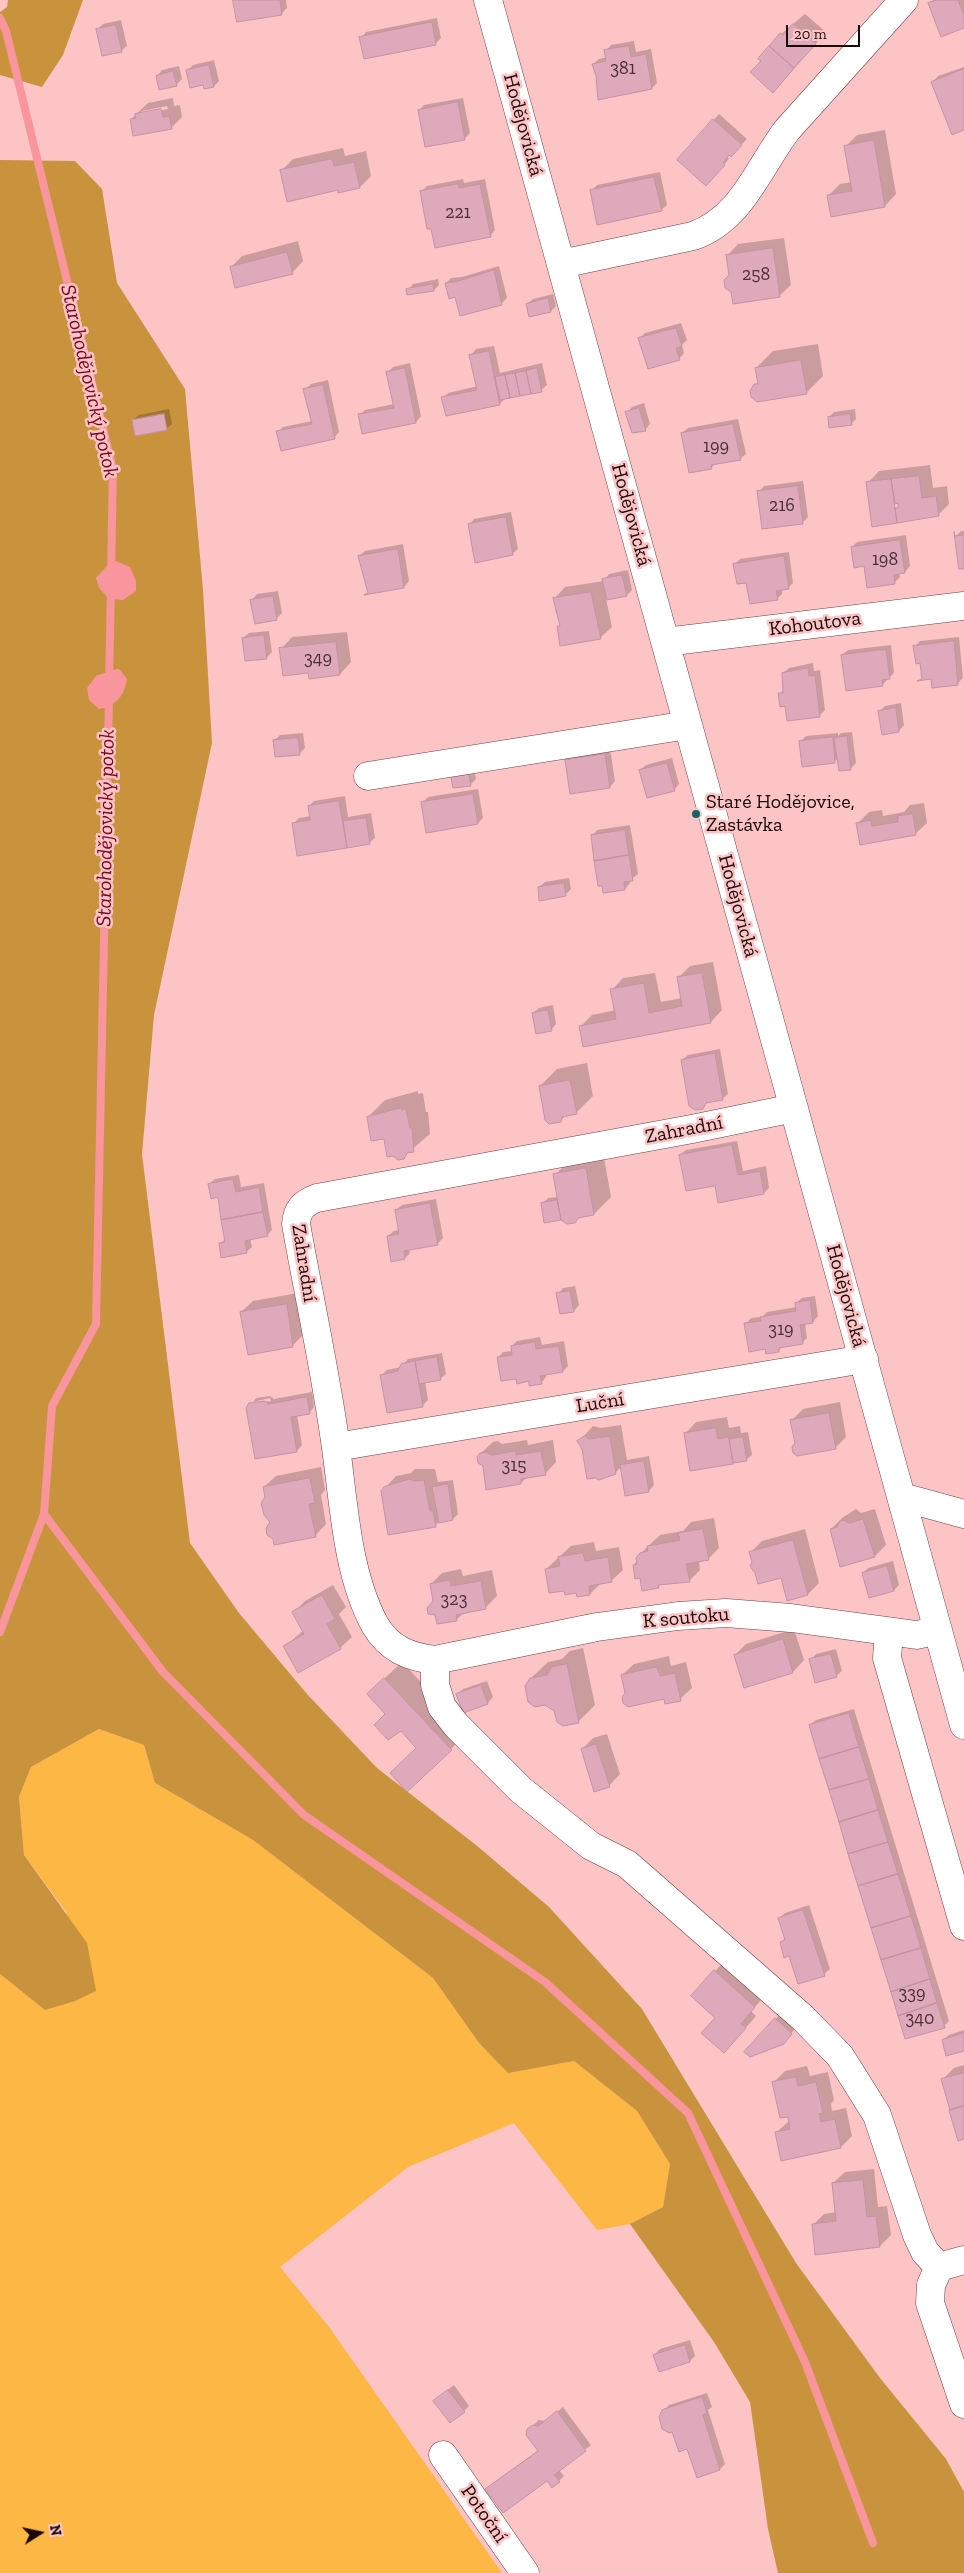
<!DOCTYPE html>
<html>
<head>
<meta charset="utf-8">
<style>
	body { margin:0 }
	#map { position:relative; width:964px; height:2573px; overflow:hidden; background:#fdc4c6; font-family:"Zilla Slab",serif }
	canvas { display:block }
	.north { position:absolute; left:15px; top:2508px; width:50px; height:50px; -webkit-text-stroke:4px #fdc4c6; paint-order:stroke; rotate:80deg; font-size:14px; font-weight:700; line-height:20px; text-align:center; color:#1a0809 }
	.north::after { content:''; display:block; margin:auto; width:18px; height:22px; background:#1a0809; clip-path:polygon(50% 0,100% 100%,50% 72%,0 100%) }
	.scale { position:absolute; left:786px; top:25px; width:74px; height:22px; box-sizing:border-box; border:2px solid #1a0809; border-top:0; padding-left:6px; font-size:15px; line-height:18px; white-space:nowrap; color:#1a0809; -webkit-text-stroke:4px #fdc4c6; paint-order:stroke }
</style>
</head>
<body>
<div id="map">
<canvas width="964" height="2573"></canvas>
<div class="north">N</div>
<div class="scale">20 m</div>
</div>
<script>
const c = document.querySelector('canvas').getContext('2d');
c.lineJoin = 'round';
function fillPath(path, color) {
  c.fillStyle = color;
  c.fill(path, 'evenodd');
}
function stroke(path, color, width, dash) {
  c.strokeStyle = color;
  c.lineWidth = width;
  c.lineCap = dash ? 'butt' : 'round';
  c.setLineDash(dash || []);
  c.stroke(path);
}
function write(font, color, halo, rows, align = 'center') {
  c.font = font + ' "Zilla Slab",serif';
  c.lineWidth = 5;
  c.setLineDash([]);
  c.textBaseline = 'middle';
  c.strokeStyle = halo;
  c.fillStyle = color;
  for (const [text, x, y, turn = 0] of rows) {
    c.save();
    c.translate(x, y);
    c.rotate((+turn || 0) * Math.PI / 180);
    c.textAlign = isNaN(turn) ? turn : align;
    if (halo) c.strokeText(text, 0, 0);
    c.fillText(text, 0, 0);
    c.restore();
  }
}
fillPath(new Path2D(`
	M99,1729L144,1745L155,1783L253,1840L433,1978L479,2043L508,2072L574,2061L637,2111L670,2164L663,2207L630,2224L597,2230L514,2123L408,2167L280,2267L329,2327L502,2573H0V1974L45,2010L67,1913L24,1855L19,1797L31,1767Z`), '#fcb744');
fillPath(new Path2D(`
	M8,0H83L63,55L42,87L0,75V12L7,7Z
	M0,160L75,161L102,189L117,283L185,389L203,590L212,743L154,1015L142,1154L190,1543L239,1613L307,1694L377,1768L476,1845L549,1907L642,2009L796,2263L880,2378L946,2459L964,2492V2573H778L768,2529L750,2402L714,2342L630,2224L663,2207L670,2164L637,2111L574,2061L508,2073L479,2043L433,1978L253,1840L155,1783L144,1745L99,1729L31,1767L19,1797L24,1855L87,1943L96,1991L75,2001L45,2010L0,1974ZM118,669L126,679L109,707L99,708L96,676Z`), '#c9933d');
fillPath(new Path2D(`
	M116,561L130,567L136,581V591L123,600L109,599L99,588L96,578L105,568Z
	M119,669L127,679C124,697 116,705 99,709L89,700L87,688L96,676Z`), '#f9959c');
fillPath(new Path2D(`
	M235,0H286L287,8L282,13Z
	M933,0H964V27L930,4Z
	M805,14L826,32L784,80L763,61L781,34Z
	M437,18L441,38L435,44L361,38L366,32Z
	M121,20L127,46L121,51L97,30L103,24Z
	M634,41L636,52L651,49L657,83L652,88L597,76L593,64L599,59L607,57L606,51L611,45Z
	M214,60L219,81L214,86L204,84L188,70L193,65Z
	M179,66L182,79L176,85L157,76L162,70Z
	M964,67V129L933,82L938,76Z
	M173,98L174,106L180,105L182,117L171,128L131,119L148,103ZM167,106L168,109L142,114V111Z
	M463,98L470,133L464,139L419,111L424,105Z
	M719,114L747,139L736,150L729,154L727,157L729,159L711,179L679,160Z
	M885,130L896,194L885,206L828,196L840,184L852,182L846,146L857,135Z
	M343,148L345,156L366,151L371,176L360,187L339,189L281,171L293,159Z
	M660,172L667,205L661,210L591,191L597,185Z
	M463,179L464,183L485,179L495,230L490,236L421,192L427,186Z
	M784,238L791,285L779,296L730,276L727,256L738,244Z
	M298,241L303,261L292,273L231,267L242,256Z
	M499,266L507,298L501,304L456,296L446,283L451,278L462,277Z
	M438,279L439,285L434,290L408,294V290L413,284Z
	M553,294L556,306L551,311L527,304L533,299Z
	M681,323L687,340L682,345L684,353L679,359L640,338L645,333Z
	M818,344L823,376L806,393L755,385L759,381L756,368L773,351Z
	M494,346L500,373L542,363L547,385L541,390L505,398L500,404L443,398L448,393L478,386L471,355L476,349Z
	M410,363L421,416L416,422L360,415L365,410L394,404L388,372L393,367Z
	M328,380L339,432L334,438L278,432L283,427L312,421L306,389L311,384Z
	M644,403L650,424L645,430L627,413L632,407Z
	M169,409L172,424L166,429L133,420L139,415Z
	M855,409L856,419L851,424L829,417L834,412Z
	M738,419L746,454L740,459L716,463L711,468L682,433L688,428Z
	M930,465L933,488L947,486L949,504L938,515L873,525L868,483L879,471ZM899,502L900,509L894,510V503Z
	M803,481L808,517L803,522L759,492L764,486Z
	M511,512L518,549L512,554L469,525L474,519Z
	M961,531H964V567L955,537Z
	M906,535L910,566L905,572L899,573L900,577L894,583L865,565L852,547L857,542Z
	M403,544L409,581L404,587L359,556L365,551Z
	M789,552L793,583L788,588L782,589V594L777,599L747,581L735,564L740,559Z
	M628,570L632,590L627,595L606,599L612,627L600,638L561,644L559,613L556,614L554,599L565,587L604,581L609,574Z
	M278,591L282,613L276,619L252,600L257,594Z
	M269,631L272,652L266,658L243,638L249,633Z
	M347,632L351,662L340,674L309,671L281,649L292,637Z
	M959,637L963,678L958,683L932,678L915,647L920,641Z
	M891,645L894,673L882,685L842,655L848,650Z
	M813,663L814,671L820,670L825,710L820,715L786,705L780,694L784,689L783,673L789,668Z
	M901,703L904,725L899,731L880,711L885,706Z
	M852,732L856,763L850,769L838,758L835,761L800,742L806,736L838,733V736L841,733Z
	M303,733L305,748L299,754L275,740L280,735Z
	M610,749L615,781L610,787L566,760L571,755Z
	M672,758L679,784L674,790L640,770L646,765Z
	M472,760L476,779L470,785L454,787Z
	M478,789L483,818L478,823L422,803L428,797Z
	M345,796L348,817L371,813L375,838L369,843L298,855L293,824L299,818L311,816L309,806L314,801Z
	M924,803L927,823L915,834L861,844L858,823L869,812L882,810L883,816L904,812L910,805Z
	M630,825L638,874L630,880V883L625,889L603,884L592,836L597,830Z
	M569,878L571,889L565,895L539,887L545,882Z
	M713,962L722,1010L711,1022L584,1045L581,1026L592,1015L616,1010L612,990L623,978L655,973L661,1002L682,998L678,978L690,966Z
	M553,1005L556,1024L551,1030L533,1013L539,1008Z
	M720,1049L728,1094L722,1099L708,1102L702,1107L682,1060L688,1055Z
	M587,1063L593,1096L576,1113L566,1115L560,1121L540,1086L557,1069Z
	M418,1091V1094L423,1093L426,1112H428L430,1134L403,1157L388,1156L385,1137L368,1117L385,1100Z
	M737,1141L743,1171L766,1166L769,1188L764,1193L719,1201L716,1184L680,1155L686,1150Z
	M603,1152L611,1197L594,1214L545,1222L542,1204L548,1198L558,1197L555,1175L572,1158Z
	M239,1175L241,1187L264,1183L272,1230L267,1235L250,1238L252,1247L246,1252L220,1244L226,1238L219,1196L209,1184L215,1179Z
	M436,1199L443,1238L437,1244L409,1249L410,1253L405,1258L388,1236L394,1231L399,1230L396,1210L402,1205Z
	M575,1286L579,1305L574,1311L558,1294L563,1288Z
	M298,1293L304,1334L292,1346L241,1312L253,1301Z
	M815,1296L818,1316L813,1322L805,1323L807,1338L802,1343L783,1346L779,1350L766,1348L746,1324L751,1318L762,1317L767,1312L797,1307L796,1303L802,1298Z
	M540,1337L542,1345L564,1341L568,1366L563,1371L546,1374V1377L541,1383L530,1380L498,1358L503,1352L513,1351L512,1346L517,1341Z
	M442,1353L446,1374L440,1379L425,1381L428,1400L422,1406L382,1375L387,1370L401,1367L408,1359Z
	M312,1392L314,1407L309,1413L297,1415L302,1445L297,1451L250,1404L271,1401L270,1398L253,1402L256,1398L270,1396L274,1399Z
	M840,1402L846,1437L835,1448L796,1443L792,1420L803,1409Z
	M727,1417L729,1428L740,1426L741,1433L748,1432L752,1455L746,1460L733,1463L685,1434L696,1422Z
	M621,1425L627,1460L649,1456L654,1485L649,1491L621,1467L615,1473L583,1448L579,1441L593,1426L601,1428Z
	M527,1440L528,1445L553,1440L556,1462L545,1474L527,1477L521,1483L481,1453L493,1442L498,1441L502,1444Z
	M321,1467L325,1490L321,1495L326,1524L315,1536L274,1539L264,1487L276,1476Z
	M415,1469H435L438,1482L453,1480L458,1514L453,1519L439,1522L435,1526L385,1488L396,1476L411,1473Z
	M856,1509L861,1513L875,1509L886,1545L875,1556L841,1566L831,1529L842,1518Z
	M714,1518L719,1548L708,1559L699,1561L700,1570L689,1581L661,1584L658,1587L641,1577L634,1565L641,1553L660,1535L683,1531L691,1522Z
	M805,1529L819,1583L808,1594L781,1576L753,1563L751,1552L762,1541Z
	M594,1542L596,1551L619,1547L623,1570L611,1581L601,1583L590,1594L546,1569L571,1546Z
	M893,1561L899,1585L894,1590L863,1573L868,1568Z
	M461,1569L463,1576L492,1570L497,1596L485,1608L465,1612L457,1619L438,1623L431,1584L442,1573Z
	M333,1585L346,1607L339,1614L352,1637L340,1648L285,1646L304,1630L293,1613L305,1601Z
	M794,1629L804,1660L793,1672L735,1655L746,1644Z
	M583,1648L595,1705L578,1722L556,1711L530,1679L548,1662L562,1659L570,1651Z
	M836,1649L842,1671L836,1676L811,1660L816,1654Z
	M669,1656L671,1666L686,1662L692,1688L680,1699L665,1697L622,1675L634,1664Z
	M402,1662L468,1732L451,1749L418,1748L368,1694Z
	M487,1681L493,1697L488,1703L464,1712L457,1695L463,1689Z
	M854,1709L949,2021L944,2026L810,1725L816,1720Z
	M607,1734L620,1774L609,1786L582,1749L593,1738Z
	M809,1905L830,1969L824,1974L789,1954L781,1942L786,1937L780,1918L785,1913Z
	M726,1960L766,1995L751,2011L756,2016L735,2040L717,2018L715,1971Z
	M781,2013L796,2028L786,2039L746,2052Z
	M964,2030V2050L943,2040L949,2035Z
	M964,2065V2138L943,2079L954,2068Z
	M807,2066L810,2076L828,2072L834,2100L831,2104L832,2111L846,2108L852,2136L841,2147L777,2132L790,2120L774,2082L785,2071Z
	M874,2169L878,2207L887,2206L891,2235L880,2246L813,2225L824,2214L836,2212L833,2183L845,2172Z
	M690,2340L695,2356L690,2361L660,2371L654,2355L660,2349Z
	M454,2385L469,2406L464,2411L440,2396Z
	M707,2393L712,2407L708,2410L725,2464L720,2469L663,2411L669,2405Z
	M563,2407L591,2445L559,2470L564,2476L559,2481L547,2479L492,2484L539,2450L528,2430L539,2420L545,2421Z`), '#0003');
stroke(new Path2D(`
	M0,18L6,31L113,469L111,572
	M109,682L111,589
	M44,1514L163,1672L304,1815L545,1982L688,2113L805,2362L873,2543
	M0,1632L44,1514L52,1406L96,1324L109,699`), '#f9959c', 8);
const building = new Path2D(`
	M233,0H280L282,15L237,22Z
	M937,0H958L964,15V28L941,37L928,3Z
	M432,22L436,45L364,59L359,37Z
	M793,24L816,44L794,68L769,46L780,33L783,35Z
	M116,25L122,52L102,56L96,29Z
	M629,46L631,57L646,54L652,89L598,100L596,76L592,64L606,61L604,50Z
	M769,46L794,68L773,93L750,72L761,61L758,59Z
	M209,65L214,87L204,89L203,85L190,88L186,70Z
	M964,69V130L952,135L931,82Z
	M173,71L177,86L159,90L156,76Z
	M458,102L465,140L425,147L418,110Z
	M161,109L163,117L169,116L172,129L133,136L130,119L136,118L135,114Z
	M713,119L742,145L731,157L729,155L723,163L725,165L706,186L677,160Z
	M874,140L885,207L831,217L827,195L852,191L844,146Z
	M332,159L334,166L354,162L360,188L338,193V190L287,202L280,170Z
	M654,177L662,211L597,225L590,190Z
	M458,184L459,188L480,184L491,237L435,248L431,229H427L420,191Z
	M773,248L780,297L733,304L731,292L725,288L724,280L729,275L726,255Z
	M287,252L293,274L235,288L230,267Z
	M494,270L502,305L460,316L455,297L449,299L445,283L455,282Z
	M433,284L434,291L407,295L406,289Z
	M548,298L551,312L529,317L526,304Z
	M676,328L682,346L676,348L680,360L648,369L638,338Z
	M489,351L500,405L446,416L441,397L477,390L469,355Z
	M801,360L807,394L757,402L751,397L750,391L754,384H758L755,368Z
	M405,368L416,423L362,434L358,414L394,408L386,372Z
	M537,368L542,392L531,394L526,371Z
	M526,371L531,394L520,396L515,373Z
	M515,373L520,396L510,398L505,375Z
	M505,375L510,398L500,400L495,377Z
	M323,385L335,439L281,451L276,431L312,424L303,389Z
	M639,408L646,431L632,433L625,412Z
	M164,414L167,430L135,436L132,420Z
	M850,414L852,425L829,428L828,417Z
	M733,424L741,460L711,465L712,469L689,473L681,433Z
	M919,476L922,498L936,496L939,516L897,523L895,508H898V503L895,504L891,479Z
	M891,479L897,523L872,527L866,482Z
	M798,486L803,524L762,529L757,491Z
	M506,517L513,555L475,563L468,524Z
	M954,532L955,536L964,535V569H959Z
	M900,540L905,573L894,575L895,584L867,588L864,566L854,568L851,547Z
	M398,549L404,588L364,595L368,593L358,556Z
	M784,556L789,589L776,591L778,600L750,604L746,583L737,584L733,564Z
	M622,575L627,596L607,600L602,579Z
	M591,592L601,639L560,646L557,626H560L553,598Z
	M273,596L277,620L255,624L250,600Z
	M264,635L267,659L245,661L242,638Z
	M954,641L958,685L932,688L931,679L917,681L922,679L920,663L916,664L913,646Z
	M336,642L340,675L309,679L308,673L283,676L279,648Z
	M878,650H886L890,679L882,680L883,686L846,691L841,655Z
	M808,668L809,676L815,675L820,717L787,721L785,706L780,707L778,693H783L782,673Z
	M896,708L899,732L882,735L878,711Z
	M847,736L851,770L839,771L834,738Z
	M833,737L835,763L802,767L799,741Z
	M298,738L300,755L275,757L273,740Z
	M605,754L610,788L570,794L565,760Z
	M667,763L675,791L647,798L639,770Z
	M467,764L471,786L453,788L449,767Z
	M473,794L478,824L426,833L421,802Z
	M339,801L347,848L297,856L292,823L310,820L308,806Z
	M913,814L916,835L860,845L856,823L871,820L872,826L898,822V816Z
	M366,818L370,844L347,848L343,821Z
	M625,830L629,855L594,861L591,835Z
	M629,855L633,881L624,882L625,890L603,893L602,886H598L594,861Z
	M564,883L566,896L539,901L538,887Z
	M702,973L711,1023L583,1047L579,1026L616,1019L610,989L644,983L649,1013L682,1006L677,977Z
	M548,1010L552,1031L536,1034L532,1013Z
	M715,1053L723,1100L706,1103L703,1109L695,1110L689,1106L681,1060Z
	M570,1080L577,1114L562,1117L561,1122L549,1124L545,1120L539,1086Z
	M401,1108L402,1110L406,1109L410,1128H412L414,1152L407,1153L404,1159L398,1160L393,1156L387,1157L384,1139L371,1141L367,1117Z
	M732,1145L738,1175L760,1171L764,1194L718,1203L715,1186L686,1191L679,1155Z
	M586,1168L594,1215L578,1218L575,1223L567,1224L561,1220L553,1174Z
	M233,1179L236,1192L259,1187L263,1212L221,1220L218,1197L211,1199L208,1184Z
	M557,1200L561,1220L544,1223L541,1203Z
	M430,1203L438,1245L404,1251L405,1259L391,1262L387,1236L399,1234L395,1210Z
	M263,1212L268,1236L245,1241L247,1253L221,1258L219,1243L225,1242L221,1220Z
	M570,1291L574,1312L560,1314L556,1293Z
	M810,1300L813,1323L800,1325L803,1344L779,1348V1352L766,1354L765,1349L749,1352L744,1323L761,1321L760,1317L796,1311L795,1303Z
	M287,1304L293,1347L248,1355L240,1312Z
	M535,1342L536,1349L559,1346L563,1372L540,1376L542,1384L529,1386V1381L517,1384L516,1379L501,1381L497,1357L512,1355L511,1346Z
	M437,1357L441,1380L419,1384L415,1361Z
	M415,1361L423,1407L387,1413L380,1375L398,1371L401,1364Z
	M307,1397L310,1414L291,1417L297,1452L255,1459L246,1408L249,1403L265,1401L268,1404Z
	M829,1413L836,1449L797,1456L793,1453L792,1447L795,1443L790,1420Z
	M716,1428L718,1439L729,1437L733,1464L690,1471L684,1433Z
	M585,1436L589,1439L610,1436L616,1474L599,1480L595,1478L587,1479L582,1449L577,1441Z
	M743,1437L747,1461L733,1463L729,1439Z
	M516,1451V1455L541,1451L546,1475L521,1479V1484L486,1490L483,1466L478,1463L477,1457L480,1453L486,1452L491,1455Z
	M644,1461L649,1492L625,1496L620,1465Z
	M310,1478L315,1503L309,1504L316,1537L274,1545L273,1539L267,1535L266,1528L270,1522L264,1515L261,1503L265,1497L263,1487Z
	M410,1479L414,1481L424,1480L430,1511H433L436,1527L388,1535L381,1491L384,1487Z
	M448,1484L453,1520L439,1523L432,1487Z
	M863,1519L875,1557L840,1567L830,1529L837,1527L840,1521L844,1520L849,1523Z
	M703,1529L709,1560L686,1564L690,1582L658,1585L659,1588L642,1591L640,1578L635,1579L633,1565L637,1564L636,1558L640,1553L648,1551L647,1546L680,1540L678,1533Z
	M793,1540L808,1595L787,1601L781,1578L758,1584L755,1573L750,1566L752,1562L749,1552Z
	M583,1553L585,1561L608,1557L612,1582L589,1586L590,1595L577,1597L576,1593L565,1595L564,1591L549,1593L545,1569L560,1566L558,1557Z
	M887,1566L894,1591L869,1598L862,1573Z
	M450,1580L451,1586L481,1581L486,1609L456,1615L457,1621L437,1624L435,1615L428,1614L427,1608L433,1601L430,1584Z
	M322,1595L335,1619L327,1624L341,1649L298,1673L283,1646L304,1634L292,1612Z
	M783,1639L793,1673L744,1688L734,1655Z
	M831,1654L837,1677L815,1683L809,1659Z
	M567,1664L579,1723L563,1726L557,1722L554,1711L545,1705L535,1707L528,1702L525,1686L530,1678L547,1675L552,1667Z
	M657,1667L660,1676L675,1673L681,1701L665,1704L664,1699L628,1707L623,1703L622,1697L625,1693L621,1675Z
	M384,1678L452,1750L407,1792L390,1773L416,1748L401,1731L388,1740L374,1725L385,1714L367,1694Z
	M481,1685L488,1704L463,1713L456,1694Z
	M849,1713L859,1747L819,1759L809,1725Z
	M596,1744L610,1787L594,1792L581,1749Z
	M859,1747L869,1779L829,1790L819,1759Z
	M869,1779L878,1810L839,1822L829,1790Z
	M878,1810L888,1842L848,1854L839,1822Z
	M888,1842L898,1874L858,1886L848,1854Z
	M898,1874L911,1916L871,1928L858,1886Z
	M803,1910L825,1976L798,1984L789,1956L784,1958L780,1942L785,1940L778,1918Z
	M911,1916L921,1948L881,1960L871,1928Z
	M921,1948L930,1979L891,1992L881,1960Z
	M714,1970L755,2007L741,2024L746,2028L724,2053L701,2033L715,2018L691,1996Z
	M930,1979L937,2003L898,2016L891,1992Z
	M937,2003L945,2028L905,2039L898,2016Z
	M775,2018L792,2034L784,2044L750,2057L744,2052Z
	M964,2033V2051L946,2056L942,2040Z
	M964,2073V2106L950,2110L941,2079Z
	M796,2077L798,2086L816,2082L823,2113L819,2114L821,2122L835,2119L841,2148L781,2161L775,2132L790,2129L788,2117L780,2118L772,2082Z
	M964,2106V2139L958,2141L949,2110Z
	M863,2180L867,2217L876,2216L880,2247L815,2255L812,2224L836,2221L832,2183Z
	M685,2345L690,2362L659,2372L653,2355Z
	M448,2390L465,2412L450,2423L433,2401Z
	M702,2397L707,2413L703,2415L720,2470L697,2478L687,2449L679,2452L672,2432L669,2433L662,2429L659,2417L662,2410Z
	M557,2411L586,2451L554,2475L560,2482L552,2488L547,2481L503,2513L485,2489L538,2451L526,2435L527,2429L533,2425L538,2426Z`);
fillPath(building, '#dda9bb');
stroke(building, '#c592a4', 1);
const minor = new Path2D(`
	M488,0L964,1725
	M561,264L693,236C742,219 758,168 787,130L904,0
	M665,642L964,606
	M368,776L688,725
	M794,1108L692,1129L317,1198C304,1203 297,1209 296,1224C309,1298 326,1373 336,1448C344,1505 347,1574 375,1625C389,1649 409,1657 435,1660L597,1627L678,1616L726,1613L791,1618L917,1635L938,1630
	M336,1447L864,1359
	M902,1497L964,1514
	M889,1632L887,1658L964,1926
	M435,1660V1685L442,1707L456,1725L521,1790L591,1846L627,1864L803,2018L840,2056L877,2115L917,2235L925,2252L939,2267L931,2285L930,2303L964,2404
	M939,2267L964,2260
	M443,2455L525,2573`);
stroke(minor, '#6d3f42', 29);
stroke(minor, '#fff', 28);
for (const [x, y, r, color] of [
	[696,814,5,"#166566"]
]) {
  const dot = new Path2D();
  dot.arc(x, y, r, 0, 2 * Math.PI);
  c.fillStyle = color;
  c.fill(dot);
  stroke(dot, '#fdc4c6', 2);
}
write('18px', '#4b3036', null, [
	["381",623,69],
	["221",458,213],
	["258",756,275],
	["199",716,447],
	["216",782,506],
	["198",885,560],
	["349",318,659],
	["319",781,1330],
	["315",514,1466],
	["323",454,1600],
	["339",912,1994],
	["340",920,2019]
]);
write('20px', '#1a0809', '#fdc4c6', [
	["Hodějovická",523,125,75],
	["Hodějovická",631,515,75],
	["Kohoutova",815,624,-7],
	["Hodějovická",738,906,75],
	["Zahradní",684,1130,-11],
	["Zahradní",304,1263,81],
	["Hodějovická",846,1296,75],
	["Luční",600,1403,-9],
	["K soutoku",686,1618,-5],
	["Potoční",484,2514,55]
]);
write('20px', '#1a0809', '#fdc4c6', [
	["Staré Hodějovice,",706,802],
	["Zastávka",706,825]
], 'left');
write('italic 21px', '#790323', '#fdc4c6', [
	["Starohodějovický potok",89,381,77],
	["Starohodějovický potok",106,828,-89]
]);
</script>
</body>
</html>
